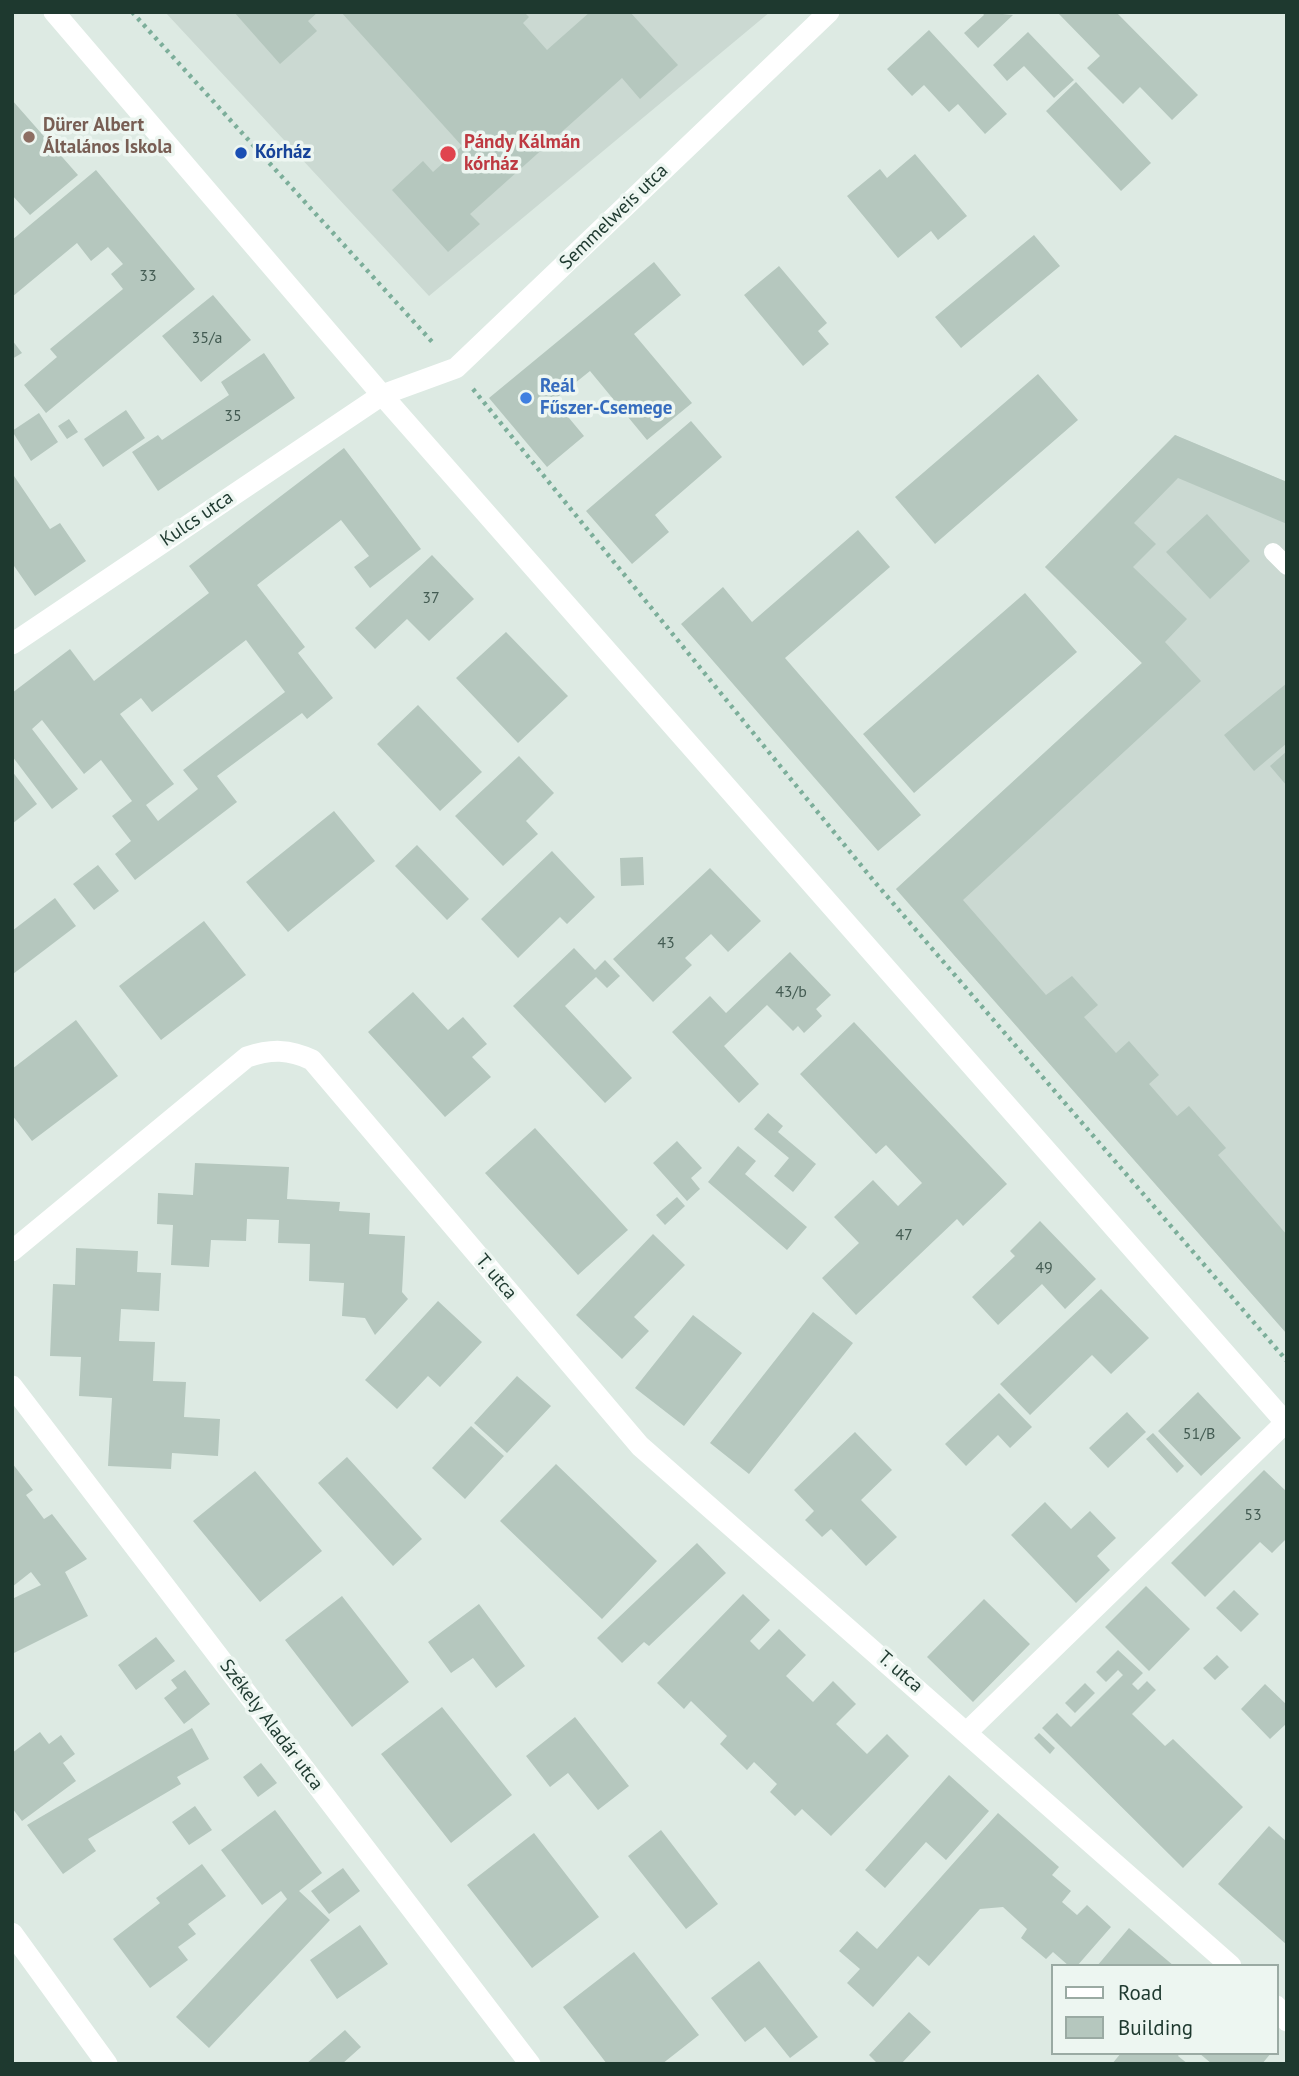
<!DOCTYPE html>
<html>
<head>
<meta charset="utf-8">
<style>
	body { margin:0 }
	#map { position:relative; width:1299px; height:2076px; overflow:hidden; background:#ddeae3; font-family:"PT Sans",sans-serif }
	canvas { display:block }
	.frame { position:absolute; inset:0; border:14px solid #1e392f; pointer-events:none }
	.legend { position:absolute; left:1051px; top:1964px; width:228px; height:91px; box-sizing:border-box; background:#edf6f1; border:2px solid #9aaaa3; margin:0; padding:9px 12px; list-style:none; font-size:21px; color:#1e392f }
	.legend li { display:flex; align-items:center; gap:14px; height:35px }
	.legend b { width:35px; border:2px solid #9aaaa3 }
</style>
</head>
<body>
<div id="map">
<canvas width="1299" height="2076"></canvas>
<div class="frame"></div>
<ul class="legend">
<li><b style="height:9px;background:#fff"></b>Road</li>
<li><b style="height:19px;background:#b5c7be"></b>Building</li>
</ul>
</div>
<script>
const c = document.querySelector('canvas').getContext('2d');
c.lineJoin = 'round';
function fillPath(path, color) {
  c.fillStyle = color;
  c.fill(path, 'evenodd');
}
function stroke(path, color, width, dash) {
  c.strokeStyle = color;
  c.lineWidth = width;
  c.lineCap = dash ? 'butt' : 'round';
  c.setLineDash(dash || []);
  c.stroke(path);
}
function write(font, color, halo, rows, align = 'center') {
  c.font = font + ' "PT Sans",sans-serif';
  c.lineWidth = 7;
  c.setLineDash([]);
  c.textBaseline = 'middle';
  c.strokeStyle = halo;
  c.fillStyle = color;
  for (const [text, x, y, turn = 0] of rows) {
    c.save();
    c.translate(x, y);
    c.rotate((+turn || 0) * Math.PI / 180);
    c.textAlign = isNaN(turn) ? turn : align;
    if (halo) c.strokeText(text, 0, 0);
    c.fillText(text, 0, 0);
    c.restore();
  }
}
fillPath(new Path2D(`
	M165,12H770L429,296Z
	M1175,435L1287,482V1334L896,889L1142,663L1045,567Z`), '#cbd9d2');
fillPath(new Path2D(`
	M234,12H318L308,21L317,31L280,64Z
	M341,12H524L529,17L523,23L547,50L590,12H630L678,65L640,99L622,78L470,214L480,224L448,252L392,190L423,161L433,172L462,146Z
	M982,12L1013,15L978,48L964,33L984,15Z
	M1057,12H1116L1198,95L1172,120L1140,87L1123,104L1087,68L1100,56Z
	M929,30L1007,114L985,134L958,104L949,112L924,85L912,96L887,69Z
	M1028,32L1074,80L1054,98L1024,66L1007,81L993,65Z
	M1076,82L1151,163L1121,191L1046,111Z
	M12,100L78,175L30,215L12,195Z
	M915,154L967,216L938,240L931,231L898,258L847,196L880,169L887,178Z
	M96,170L195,289L46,413L24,385L57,357L50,349L123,289L111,274L123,264L108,247L91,261L77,243L12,297V240Z
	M1034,235L1060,266L961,348L935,317Z
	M654,262L681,295L634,334L692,403L647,440L590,371L554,400L584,436L547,467L489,398Z
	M779,266L827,323L818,331L829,344L803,366L744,295Z
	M213,295L251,340L201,382L162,336Z
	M12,340L22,353L12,359Z
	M264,353L295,398L158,491L132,452L158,435L162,440L229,395L221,382Z
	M1038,374L1078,420L935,544L895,497Z
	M126,410L145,438L103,467L84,439Z
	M39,413L58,442L31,461L12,431Z
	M69,419L78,432L67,439L58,426Z
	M691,421L722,457L655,515L669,532L632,564L586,511Z
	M1175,435L1287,482V524L1178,478L1134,523L1156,544L1133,567L1187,619L1165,642L1201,681L963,900L1046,995L1072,976L1098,1005L1084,1017L1116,1053L1129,1041L1159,1075L1149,1084L1177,1116L1189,1106L1226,1148L1218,1155L1287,1235V1334L896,889L1142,663L1045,567Z
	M344,448L421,549L370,588L354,567L369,556L341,520L257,585L305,647L298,653L333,698L307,719L302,713L217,776L237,802L135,880L115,854L131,841L112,816L132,801L101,760L84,774L42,720L32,729L78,789L52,809L12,756V693L70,649L94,681L209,593L189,566ZM246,640L285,692L183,770L198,789L158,821L146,805L174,784L120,714L141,698L152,712Z
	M12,473L50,529L60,523L86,561L35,596L12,563Z
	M1207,514L1250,561L1210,599L1166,552Z
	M858,530L890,567L785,658L921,815L878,851L681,624L723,587L752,622Z
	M432,555L474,599L429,641L407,619L375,649L355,628Z
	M1025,593L1077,652L914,793L863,734Z
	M506,632L568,696L518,743L456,678Z
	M1287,683V743L1254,771L1224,735Z
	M418,705L482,772L440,811L377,744Z
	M1287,751V786L1270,766Z
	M519,756L554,793L526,821L538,834L503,866L455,816Z
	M12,771L37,804L12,824Z
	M334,811L375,861L288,932L246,882Z
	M417,845L469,899L447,920L395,866Z
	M552,851L595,897L567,924L560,917L518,958L481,919Z
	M643,857L644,885L621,886L620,858Z
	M98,865L119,891L94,910L73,884Z
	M710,868L761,921L728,952L711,934L685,958L692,965L653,1002L613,959Z
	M55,898L76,926L13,974L12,931Z
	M204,921L246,975L161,1040L119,986Z
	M574,948L595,970L605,960L620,976L607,988L596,977L565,1006L632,1078L605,1103L513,1006Z
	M790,952L831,995L816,1009L822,1016L804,1033L798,1026L793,1031L767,1005L724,1046L759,1084L739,1103L672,1032L710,996L726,1013Z
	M413,992L448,1030L463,1017L487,1044L472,1057L491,1077L445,1117L368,1032Z
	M76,1020L118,1076L32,1141L12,1115V1069Z
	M854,1022L1007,1184L963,1226L957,1219L856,1315L822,1278L859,1243L834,1217L873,1180L898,1206L922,1183L886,1145L876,1154L800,1074Z
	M768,1113L783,1126L778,1132L816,1164L793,1192L774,1176L789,1158L754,1129Z
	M535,1128L628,1230L578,1275L485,1173Z
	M677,1141L702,1168L691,1178L700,1189L687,1201L653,1163Z
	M738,1146L756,1161L745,1174L807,1227L787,1250L708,1182Z
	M195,1163L289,1167L287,1199L340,1202L339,1211L370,1213L369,1234L405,1236L402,1292L408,1299L375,1335L365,1318L342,1316L344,1283L309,1281L310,1244L278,1243L279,1220L247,1219L246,1241L211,1240L209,1267L171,1265L173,1225L157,1224L158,1193L193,1195Z
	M677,1197L685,1206L665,1225L656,1215Z
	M1040,1221L1096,1279L1065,1309L1042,1284L998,1325L972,1297L1015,1256L1010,1251Z
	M653,1234L685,1265L634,1317L649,1331L622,1359L576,1315Z
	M76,1248L138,1251L137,1272L161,1273L159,1311L121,1309L119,1341L155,1342L153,1381L186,1382L184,1417L220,1419L218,1456L172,1453L171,1469L108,1466L112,1398L79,1396L81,1357L50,1356L53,1284L75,1285Z
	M1101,1289L1149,1338L1111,1374L1092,1355L1030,1415L1000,1384Z
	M438,1301L482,1342L440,1387L428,1376L397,1409L365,1380Z
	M813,1312L853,1343L749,1474L710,1443Z
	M693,1315L742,1353L684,1426L635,1388Z
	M517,1376L551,1406L507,1453L474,1423Z
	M1198,1392L1241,1438L1201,1476L1158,1431Z
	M999,1393L1032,1427L1010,1448L998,1435L966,1466L945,1444Z
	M1127,1412L1146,1432L1108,1468L1089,1448Z
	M471,1426L504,1456L465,1499L432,1468Z
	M855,1432L892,1470L861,1500L897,1537L866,1566L831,1529L822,1537L805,1520L814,1511L794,1490Z
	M1153,1433L1184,1466L1177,1473L1146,1439Z
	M347,1457L422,1539L393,1566L318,1483Z
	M12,1463L33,1490L26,1495L44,1519L52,1514L87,1559L65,1572L88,1616L12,1654V1599L41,1585L31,1572L12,1587Z
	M556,1464L657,1561L602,1619L500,1521Z
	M1264,1470L1287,1492V1538L1272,1553L1260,1542L1205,1597L1171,1563Z
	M255,1471L322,1551L260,1602L193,1521Z
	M1045,1502L1071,1529L1090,1511L1116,1538L1097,1556L1110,1570L1076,1603L1011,1535Z
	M697,1543L726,1573L649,1646L644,1642L622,1663L597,1638Z
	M1146,1586L1190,1629L1149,1671L1105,1627Z
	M1234,1590L1259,1614L1241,1632L1216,1608Z
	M743,1594L770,1620L750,1641L759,1650L779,1629L806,1655L786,1676L813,1702L833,1681L856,1704L836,1724L867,1754L887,1734L909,1756L831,1836L802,1809L795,1816L770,1792L777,1784L754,1762L747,1770L720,1744L727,1736L691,1701L684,1709L657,1683Z
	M342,1596L409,1682L352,1727L285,1640Z
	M984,1599L1030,1644L973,1702L927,1657Z
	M479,1604L525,1666L496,1688L473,1658L451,1673L428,1642Z
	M156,1637L175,1661L136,1690L118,1665Z
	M1118,1650L1143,1673L1132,1684L1138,1690L1147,1681L1156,1690L1132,1714L1165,1746L1173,1739L1243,1807L1183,1868L1042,1728L1057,1713L1071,1727L1123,1675L1118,1670L1106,1682L1096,1672Z
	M1217,1655L1229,1667L1215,1680L1203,1668Z
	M185,1670L210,1704L184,1724L164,1698L177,1688L171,1680Z
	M1085,1683L1095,1693L1075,1713L1065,1703Z
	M1265,1684L1287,1705V1723L1270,1739L1241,1709Z
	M442,1707L512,1795L451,1843L381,1754Z
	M575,1717L629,1786L598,1810L568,1773L550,1787L526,1756Z
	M192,1728L209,1759L177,1777L181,1784L88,1839L96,1851L63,1874L27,1825Z
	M40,1732L49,1744L61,1735L75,1754L63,1763L76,1781L22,1821L12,1808V1753Z
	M1039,1733L1055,1748L1050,1754L1034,1738Z
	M261,1763L277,1783L258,1797L243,1777Z
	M949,1775L989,1811L946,1860L926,1842L885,1888L865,1870Z
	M195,1806L212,1830L189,1845L172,1822Z
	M275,1810L322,1873L299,1891L330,1920L209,2048L176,2017L287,1899L281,1891L262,1905L221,1850Z
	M998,1813L1059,1867L1052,1875L1071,1891L1062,1902L1077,1915L1087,1905L1111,1927L1077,1966H1069L1053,1952L1046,1959L1021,1938L1027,1929L1003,1907L980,1909L929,1966L918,1956L873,2007L847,1983L860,1969L839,1951L857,1931L877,1949Z
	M1269,1826L1287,1842V1945L1218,1884Z
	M661,1830L718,1904L686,1929L628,1856Z
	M534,1833L599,1917L532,1968L467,1885Z
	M202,1864L226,1896L188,1924L196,1934L178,1947L188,1960L150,1988L113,1939L160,1903L156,1898Z
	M343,1868L360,1891L329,1914L311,1891Z
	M360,1925L388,1964L337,1999L310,1960Z
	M1129,1928L1174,1966H1097Z
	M634,1952L699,2035L662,2064H607L563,2007Z
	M759,1961L818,2037L790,2058L765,2027L745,2042L711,1998Z
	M909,2012L931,2032L901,2064H878L869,2055Z
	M345,2030L361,2047L342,2064H306Z
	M1121,2053H1180L1178,2056L1188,2064H1112Z
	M1199,2053H1271L1262,2064H1212Z`), '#b5c7be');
stroke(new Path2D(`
	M132,12L435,345
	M473,389L873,880L1287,1361`), '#7cae9a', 4.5, [3.5, 5]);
stroke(new Path2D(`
	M1273,552L1287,566`), '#fff', 18);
stroke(new Path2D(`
	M12,644L382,395L456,368L829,12
	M12,1251L247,1057C271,1049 289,1049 312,1060L640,1446L1231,1966
	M12,1386L530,2064
	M968,1731L1285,1423
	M12,1933L107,2064
	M1276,2006L1287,2021`), '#fff', 21);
stroke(new Path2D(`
	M54,12L382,395L1287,1424`), '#fff', 21);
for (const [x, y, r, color] of [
	[29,137,7,"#8d6e63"],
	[241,153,7,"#1a4fb4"],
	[448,154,9,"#e0444e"],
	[526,398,7,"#3f7fe0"]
]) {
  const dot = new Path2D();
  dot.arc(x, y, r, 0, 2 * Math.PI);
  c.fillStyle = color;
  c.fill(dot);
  stroke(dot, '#edf6f1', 2.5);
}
write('16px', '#445c53', null, [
	["33",148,276],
	["35/a",207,338],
	["35",233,416],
	["37",431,598],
	["43",666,943],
	["43/b",791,992],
	["47",904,1235],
	["49",1044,1268],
	["51/B",1199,1434],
	["53",1253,1515]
]);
write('bold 19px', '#785e54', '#edf6f1', [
	["Dürer Albert",43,126],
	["Általános Iskola",43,148]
], 'left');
write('bold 19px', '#be3a42', '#edf6f1', [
	["Pándy Kálmán",464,143],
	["kórház",464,165]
], 'left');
write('bold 19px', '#164399', '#edf6f1', [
	["Kórház",255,153]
], 'left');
write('19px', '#1e392f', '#edf6f1', [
	["Semmelweis utca",614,217,-44],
	["Kulcs utca",197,519,-34],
	["T. utca",496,1277,50],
	["T. utca",900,1672,41],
	["Székely Aladár utca",271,1725,53]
]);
write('bold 19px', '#366cbe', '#edf6f1', [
	["Reál",540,387],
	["Fűszer-Csemege",540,409]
], 'left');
</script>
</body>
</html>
